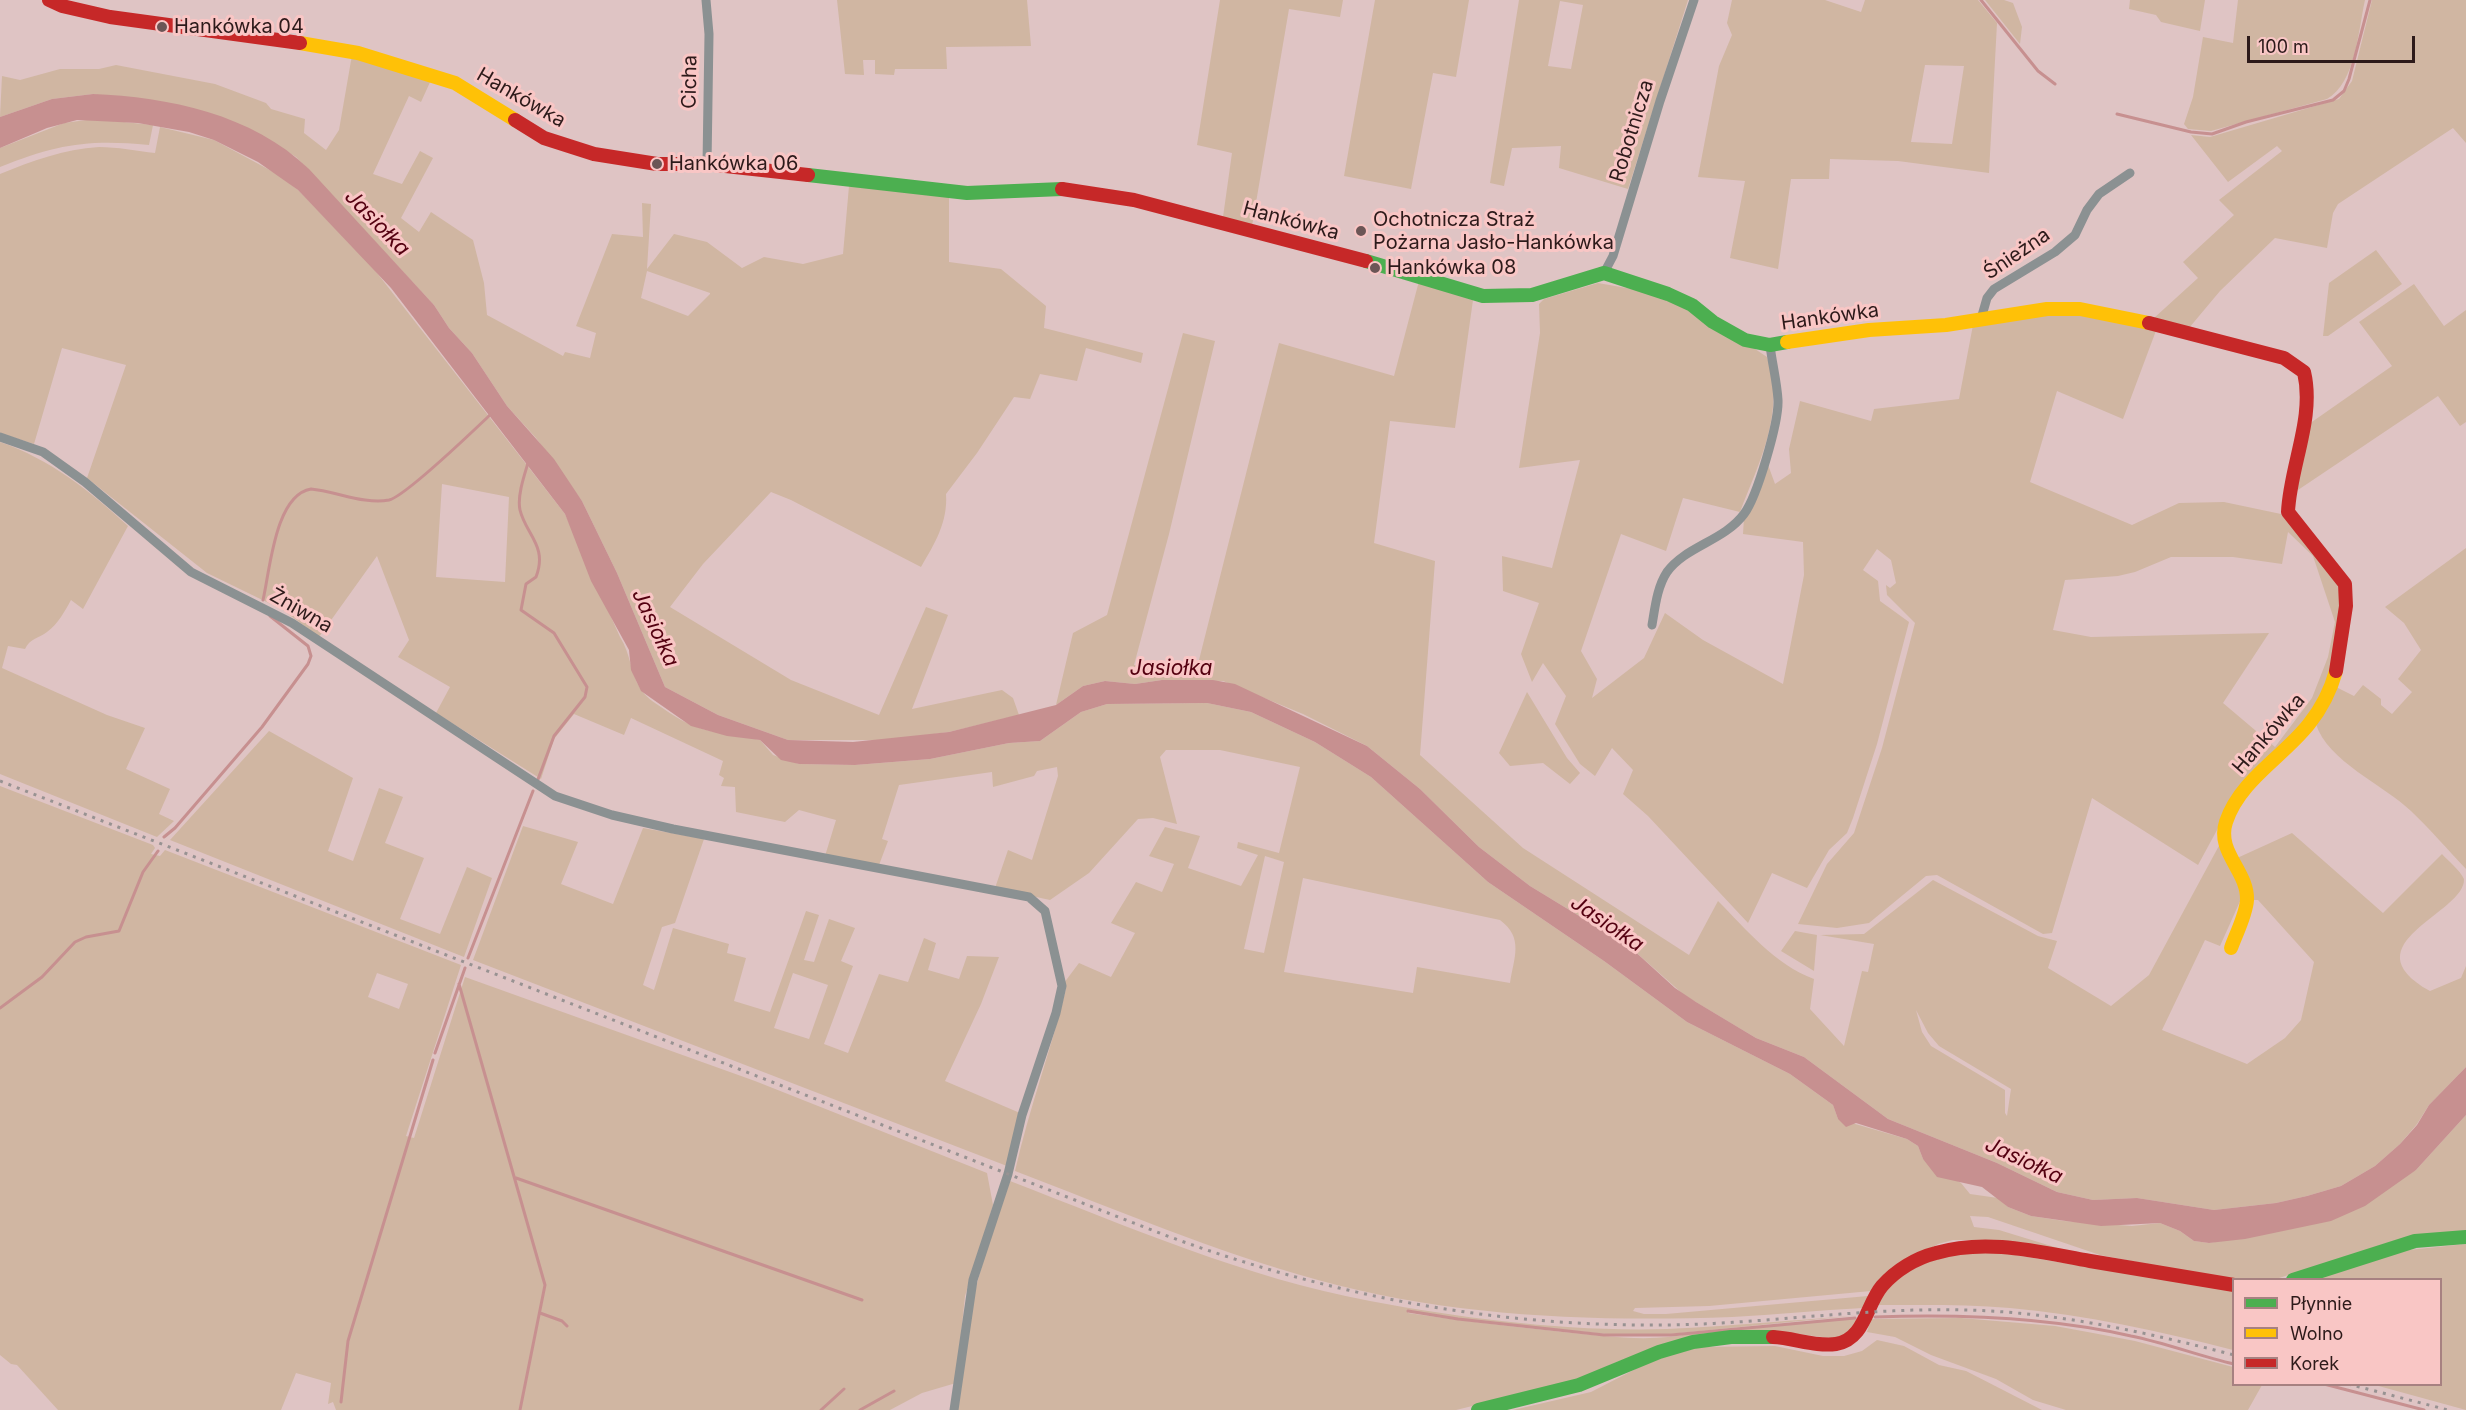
<!DOCTYPE html>
<html>
<head>
<meta charset="utf-8">
<style>
	body { margin:0 }
	#map { position:relative; width:2466px; height:1410px; overflow:hidden; background:#dfc4c4; font-family:Inter,sans-serif }
	canvas { display:block }
	.legend { position:absolute; left:2232px; top:1278px; width:210px; height:108px; box-sizing:border-box; background:#f9c6c5; border:2px solid #a78181; margin:0; padding:8px 10px; list-style:none; font-size:18px; color:#2d1a1a }
	.legend li { display:flex; align-items:center; gap:12px; height:30px }
	.legend b { width:30px; border:2px solid #a78181 }
	.scale { position:absolute; left:2247px; top:36px; width:168px; height:27px; box-sizing:border-box; border:3px solid #2d1a1a; border-top:0; padding-left:8px; font-size:18px; line-height:21px; white-space:nowrap; color:#2d1a1a; -webkit-text-stroke:4px #f9c6c5; paint-order:stroke }
</style>
</head>
<body>
<div id="map">
<canvas width="2466" height="1410"></canvas>
<ul class="legend">
<li><b style="height:8px;background:#4caf50"></b>Płynnie</li>
<li><b style="height:8px;background:#ffc107"></b>Wolno</li>
<li><b style="height:8px;background:#c62828"></b>Korek</li>
</ul>
<div class="scale">100 m</div>
</div>
<script>
const c = document.querySelector('canvas').getContext('2d');
c.lineJoin = 'round';
function fillPath(path, color) {
  c.fillStyle = color;
  c.fill(path, 'evenodd');
}
function stroke(path, color, width, dash) {
  c.strokeStyle = color;
  c.lineWidth = width;
  c.lineCap = dash ? 'butt' : 'round';
  c.setLineDash(dash || []);
  c.stroke(path);
}
function write(font, color, halo, rows, align = 'center') {
  c.font = font + ' Inter,sans-serif';
  c.lineWidth = 6;
  c.setLineDash([]);
  c.textBaseline = 'middle';
  c.strokeStyle = halo;
  c.fillStyle = color;
  for (const [text, x, y, turn = 0] of rows) {
    c.save();
    c.translate(x, y);
    c.rotate((+turn || 0) * Math.PI / 180);
    c.textAlign = isNaN(turn) ? turn : align;
    if (halo) c.strokeText(text, 0, 0);
    c.fillText(text, 0, 0);
    c.restore();
  }
}
fillPath(new Path2D(`
	M837,0H1027L1031,46L946,47L947,69H895L894,75L875,74V60H863L864,75L845,74Z
	M1220,0H1343L1340,17L1289,9L1252,226L1223,217L1232,153L1197,145Z
	M1375,0H1469L1456,77L1433,73L1411,189L1344,176Z
	M1519,0H1688L1628,189L1559,168L1561,146L1512,148L1504,186L1490,183ZM1560,1L1583,5L1571,69L1548,66Z
	M1732,0H1825L1861,12L1865,0H1978L1997,23L1989,173L1898,161L1830,159L1829,179H1791L1778,269L1730,258L1745,181L1698,177L1719,66L1732,35L1727,23ZM1925,65L1964,66L1952,144L1911,142Z
	M1985,0H2004L2013,3L2022,27L2020,44Z
	M2130,0H2205L2200,31L2161,22L2156,15L2129,9Z
	M2238,0H2365C2358,31 2356,82 2327,99L2211,131L2188,129L2184,124L2193,97L2203,37L2233,43Z
	M2372,0H2466V143L2453,128L2338,204L2333,213L2327,248L2275,238L2220,291L2189,328L2154,318L2198,278L2183,262L2234,215L2219,200L2282,151L2277,146L2228,182L2191,135L2210,137L2339,99L2352,81Z
	M352,55L431,80L421,102L409,96L373,174L402,184L420,151L433,158L401,218L419,232L431,212L473,240L484,283L487,315L563,356L565,352L590,358L596,333L576,326L612,234L643,237L642,203L651,204L647,269L674,234L707,242L742,268L764,257L803,264L843,254L849,186L949,195V262L1001,269L1046,306L1044,328L1143,353L1141,363L1086,348L1077,381L1040,374L1030,399L1014,397L977,453L946,494C948,522 935,543 921,567L791,500L771,492L703,564L670,607L791,680L879,715L926,607L948,615L912,709L1002,690L1013,698L1019,715L949,732L890,740H788L718,715L665,687L617,573L582,501L536,438L507,406L472,353L449,328L434,305L296,157L256,132L93,94L52,99L0,117L2,76L20,80L60,69H99L116,65L215,84L266,103L271,109L305,119L304,133L326,150L339,130ZM647,271L710,293V294L688,316L641,298Z
	M94,119L153,125L149,145C89,139 57,144 0,167V148L64,123Z
	M160,127L214,140L279,175L298,190L370,264L565,514L620,637C631,654 630,672 640,688C645,696 653,702 661,707C701,736 716,730 760,740L773,755L799,764L855,765L930,759L1009,743L1040,741L1081,712L1107,704L1207,703L1251,712L1315,742L1371,777L1488,882L1604,961L1687,1022L1790,1074L1833,1105L1838,1119L1907,1139L1918,1146L1923,1159L1961,1183L1970,1194L1998,1198L2008,1207L2031,1216L2064,1221L2132,1226L2160,1223L2180,1231L2194,1241L2209,1243L2264,1234L2416,1170L2466,1115V1233L2400,1239L2276,1279H2226L2100,1255L1988,1217L1970,1216L1974,1227L1999,1230L2061,1249L1992,1240H1953L1938,1244L1918,1256L1871,1291L1709,1306L1635,1308L1633,1311L1644,1314H1666L1868,1296L1863,1308C1819,1310 1775,1315 1732,1317C1595,1322 1451,1317 1318,1280C1215,1252 1115,1209 1015,1171C1029,1109 1051,1050 1066,989L1064,983L1079,963L1111,977L1135,933L1111,923L1136,882L1162,892L1174,864L1149,856L1165,827L1200,836L1188,868L1241,886L1258,855L1237,848L1238,842L1279,853L1300,767L1220,750H1166L1160,757L1177,824L1153,818L1138,819L1089,873L1050,900L995,888L1008,850L1032,860L1058,776L1057,767L1037,771L1034,776L993,787L992,772L899,785L882,839L888,841L879,865L825,856L836,820L799,810L785,822L736,812L735,787L721,786L724,778L719,775L723,761L631,718L624,735L574,714L554,739L541,779L436,713L450,687L398,657L409,640L377,556L319,637L283,610L207,573L87,478L126,365L62,348L34,444L0,433V174C32,161 64,149 99,147C117,147 137,151 155,153ZM442,484L509,497L505,582L436,577ZM1265,856L1284,862L1264,953L1244,949ZM1303,878L1500,920C1524,938 1514,957 1510,983L1417,967L1413,993L1284,972Z
	M2376,250L2402,284L2328,336H2323L2329,283Z
	M1419,281L1473,300L1455,428L1390,421L1374,543L1435,561L1420,755L1523,848L1689,955L1718,901C1746,929 1775,965 1814,979L1810,1009L1844,1046L1862,971L1868,972L1874,944L1820,935L1864,934L1933,880L2038,936L2057,941L2048,968L2111,1006L2149,975L2221,842L2240,886L2241,899L2220,946L2205,940L2162,1030L2247,1064L2285,1038L2301,1020L2314,962L2258,900H2251L2235,859L2292,833L2383,913L2442,854C2448,861 2460,870 2464,879C2466,913 2346,944 2430,991L2461,978L2466,966V1067L2429,1105L2417,1124L2400,1144L2375,1166L2341,1186L2307,1196L2276,1203L2214,1210L2137,1198L2093,1200L2057,1192L1997,1163L1888,1119L1804,1057L1756,1038L1684,995L1630,947L1530,886L1479,847L1420,789L1367,746L1303,714L1223,681L1162,680L1135,684L1105,681L1083,686L1056,705L1073,633L1107,615L1183,333L1215,341L1169,534L1134,665L1198,664L1279,343L1394,376ZM1916,1010L1928,1033L1939,1046L2011,1089L2007,1116L2005,1113V1090L1931,1046L1922,1032Z
	M1598,283L1638,290L1673,301L1755,349L1767,357C1786,412 1759,462 1740,512L1683,498L1666,551L1621,534L1581,651L1597,679L1592,698L1644,658L1665,613L1703,640L1783,684L1804,575L1803,542L1743,534L1744,518L1767,462L1775,484L1791,473L1789,449L1800,401L1871,421L1874,409L1959,399L1973,325L2045,314H2076L2157,328L2123,419L2057,391L2030,482L2132,525L2179,503L2224,502L2281,514L2288,518L2337,583L2340,596L2338,631L2331,673L2311,715L2242,784L2198,865L2092,798L2052,933L2043,934L1937,875L1926,876L1869,923L1837,928L1798,924L1827,864L1854,833L1882,748L1915,623L1887,595L1886,585L1890,588L1896,583L1891,560L1877,549L1863,570L1878,581L1880,601L1909,622L1877,744L1853,818L1847,833L1829,850L1807,888L1772,873L1748,923L1648,816L1623,794L1633,770L1612,748L1595,776L1580,764L1555,724L1566,696L1543,663L1532,682L1521,654L1539,603L1503,591L1502,556L1552,568L1580,460L1519,468L1540,333L1539,304L1544,299ZM2288,532L2313,556L2335,622L2328,657L2312,698L2275,747L2223,703L2269,633L2091,637L2053,630L2065,580L2118,576L2135,572L2171,557H2233L2282,564Z
	M2414,284L2444,326L2466,310V422L2460,426L2438,396L2292,494L2309,424L2392,366L2359,322Z
	M0,442C50,459 90,491 128,526L83,609L71,600C65,611 58,624 47,632C38,639 30,638 25,649L8,646L2,668L107,715L145,728L126,769L170,789L159,814L174,821L157,837L0,774Z
	M2466,548V869C2448,850 2430,829 2411,811C2384,785 2327,761 2316,724L2334,686L2354,696L2363,685L2381,699V705L2392,714L2412,692L2398,679L2421,650L2404,623L2385,607Z
	M1527,692L1567,758L1580,773L1570,784L1543,763L1510,766L1499,753Z
	M269,731L353,778L328,851L353,861L379,788L403,797L385,843L424,858L400,919L440,934L467,867L492,878L464,957L170,840Z
	M0,786L153,845L155,848L151,854L160,856L165,850L461,965L406,1136L414,1138L465,977L755,1081L987,1173L993,1205L965,1296L956,1383L922,1393L890,1410H336L333,1402L328,1404L331,1383L296,1373L281,1410H58L17,1365L11,1364L0,1355ZM377,973L408,984L399,1009L368,997Z
	M523,826L578,842L561,884L613,904L643,828L704,839L675,923L662,927L643,985L654,990L673,928L729,944L727,953L746,958L734,1001L770,1012L806,911L819,915L804,960L814,962L829,919L855,928L841,961L853,966L824,1044L848,1053L879,974L908,982L924,938L936,943L928,970L959,979L967,956L999,957L981,1004L945,1081L1020,1113L1007,1166L473,960ZM793,973L828,985L809,1039L774,1028Z
	M1795,931L1817,935L1814,971L1781,951Z
	M1010,1181C1127,1226 1246,1278 1370,1301C1467,1319 1569,1332 1667,1329C1732,1326 1797,1320 1861,1315L1669,1334H1607L1475,1321L1408,1310V1313C1460,1321 1511,1326 1563,1332C1605,1336 1651,1343 1692,1333L1860,1318L1850,1332L1838,1339L1782,1332L1619,1361L1574,1381L1456,1410H957C965,1383 962,1355 967,1327C976,1277 994,1229 1010,1181Z
	M2466,1244V1410L2375,1385L2440,1384V1280H2314L2399,1251Z
	M1991,1251L2233,1291V1350C2160,1331 2085,1315 2010,1308C1966,1304 1921,1305 1877,1305C1899,1263 1948,1253 1991,1251Z
	M1961,1318L2055,1326L2093,1333L2135,1341L2233,1367L2234,1384L2262,1385L2248,1410H2066L2033,1400L1996,1379L1931,1355L1895,1337L1867,1332L1871,1319Z
	M1877,1340L1904,1346L1939,1365L1966,1371L2042,1410H1513L1591,1392L1655,1359L1700,1347L1775,1346L1823,1356H1844L1862,1351Z`), '#d0b6a2');
fillPath(new Path2D(`
	M93,94C168,97 252,114 309,169L434,305L449,328L472,353L507,406L554,459L582,501L617,573L665,687L718,715L788,740L853,742L949,732L1056,705L1083,686L1105,681L1135,684L1162,680H1213L1235,684L1367,746L1420,789L1479,847L1530,886L1630,947L1675,988L1696,1002L1756,1038L1804,1057L1888,1119L1997,1163L2057,1192L2093,1200L2137,1198L2214,1210L2276,1203L2307,1196L2341,1186L2375,1166L2400,1144L2417,1125L2429,1105L2466,1067V1115L2416,1170L2365,1206L2331,1221L2245,1239L2209,1243L2194,1241L2180,1231L2160,1223L2101,1226L2031,1216L2008,1207L1982,1187L1937,1177L1923,1159L1918,1146L1907,1139L1856,1123L1846,1127L1838,1119L1833,1105L1790,1074L1687,1022L1604,961L1488,882L1371,777L1315,742L1251,712L1207,703L1107,704L1081,712L1040,741L1009,743L930,759L855,765L799,764L781,760L760,740L727,736L691,726L641,691L631,670L629,650L591,581L565,514L391,288L298,190L258,162L214,140L189,132L138,123L77,120L47,128L0,148V117L52,99Z`), '#c79090');
stroke(new Path2D(`
	M1981,0L2038,71L2055,84
	M2117,114L2191,132L2212,134L2246,122L2333,100L2344,91L2349,79L2370,0
	M528,463C524,476 517,497 520,510C526,535 548,546 536,577L526,584L521,610L554,633L587,687L585,697L554,736L537,782
	M263,600C270,570 275,495 311,489C335,491 365,505 389,500C406,496 475,429 491,414
	M164,837L175,828L262,727L308,664L311,656L308,646L270,616
	M468,958L533,791
	M459,984L545,1285L520,1410
	M0,1008L42,977L75,942L86,937L119,931L143,872L158,851
	M435,1053L465,968
	M516,1178L862,1300
	M1408,1311L1458,1319L1604,1335H1671L1855,1318
	M540,1313L562,1321L567,1326
	M1875,1317C1960,1314 2048,1317 2131,1336C2166,1343 2199,1356 2234,1364
	M2324,1384L2424,1410
	M341,1402L348,1341L433,1060
	M821,1410L844,1389
	M860,1410L894,1391`), '#c79090', 3);
stroke(new Path2D(`
	M706,0L709,34L707,164
	M1604,273L1613,256L1660,101L1694,0
	M1981,319L1987,298L1994,289L2055,252L2075,235L2087,210L2099,194L2130,173
	M0,437L43,452L85,482L191,572L292,623L555,796L612,815L673,829L1029,897L1045,911L1062,986L1056,1013L1022,1115L1008,1174L973,1280L954,1410
	M1652,625C1655,608 1657,587 1667,572C1686,546 1724,541 1744,514C1757,497 1779,422 1778,400C1777,382 1772,363 1770,345`), '#8b9192', 9);
stroke(new Path2D(`
	M808,175L967,193L1062,189
	M1366,261L1483,296L1532,295L1604,273L1668,294L1692,305L1713,322L1745,340L1770,345L1787,342
	M2293,1280L2415,1241L2466,1237
	M1478,1410L1579,1385L1659,1352L1693,1342L1731,1337H1773`), '#4caf50', 14);
stroke(new Path2D(`
	M300,43L358,53L455,83L515,120
	M1787,342L1869,330L1946,325L2047,309H2080L2149,323
	M2231,948C2236,934 2246,915 2247,900C2248,871 2216,852 2226,822C2240,780 2283,757 2309,724C2321,709 2331,689 2336,671`), '#ffc107', 14);
stroke(new Path2D(`
	M49,0L62,6L110,17L300,43
	M515,120L544,138L594,154L657,164H707L808,175
	M1062,189L1134,200L1366,261
	M2149,323L2284,358L2304,372C2315,418 2290,466 2288,512L2345,584L2346,606L2336,671
	M1773,1337C1794,1338 1816,1347 1836,1344C1865,1339 1866,1305 1882,1286C1896,1270 1916,1258 1936,1253C1987,1238 2039,1252 2090,1261C2138,1269 2186,1277 2234,1285`), '#c62828', 14);
stroke(new Path2D(`
	M0,781L1162,1234C1318,1292 1481,1325 1648,1325C1754,1326 1859,1307 1965,1310C2056,1312 2145,1332 2234,1355
	M2348,1384L2448,1410`), '#989292', 3, [3, 6]);
for (const [x, y, r, color] of [
	[162,27,6,"#6b5656"],
	[657,164,6,"#6b5656"],
	[1361,231,6,"#6b5656"],
	[1375,268,6,"#6b5656"]
]) {
  const dot = new Path2D();
  dot.arc(x, y, r, 0, 2 * Math.PI);
  c.fillStyle = color;
  c.fill(dot);
  stroke(dot, '#f9c6c5', 2);
}
write('20px', '#2d1a1a', '#f9c6c5', [
	["Hankówka 04",174,27],
	["Hankówka 06",669,164],
	["Ochotnicza Straż",1373,220],
	["Pożarna Jasło-Hankówka",1373,243],
	["Hankówka 08",1387,268]
], 'left');
write('20px', '#2d1a1a', '#f9c6c5', [
	["Cicha",690,82,-89],
	["Hankówka",521,98,30],
	["Robotnicza",1632,131,-73],
	["Hankówka",1291,221,15],
	["Śnieżna",2017,254,-34],
	["Hankówka",1830,317,-8],
	["Żniwna",301,611,30],
	["Hankówka",2269,734,-49]
]);
write('italic 21px', '#540010', '#f9c6c5', [
	["Jasiołka",377,223,46],
	["Jasiołka",655,628,65],
	["Jasiołka",1171,669],
	["Jasiołka",1607,924,34],
	["Jasiołka",2024,1161,25]
]);
</script>
</body>
</html>
